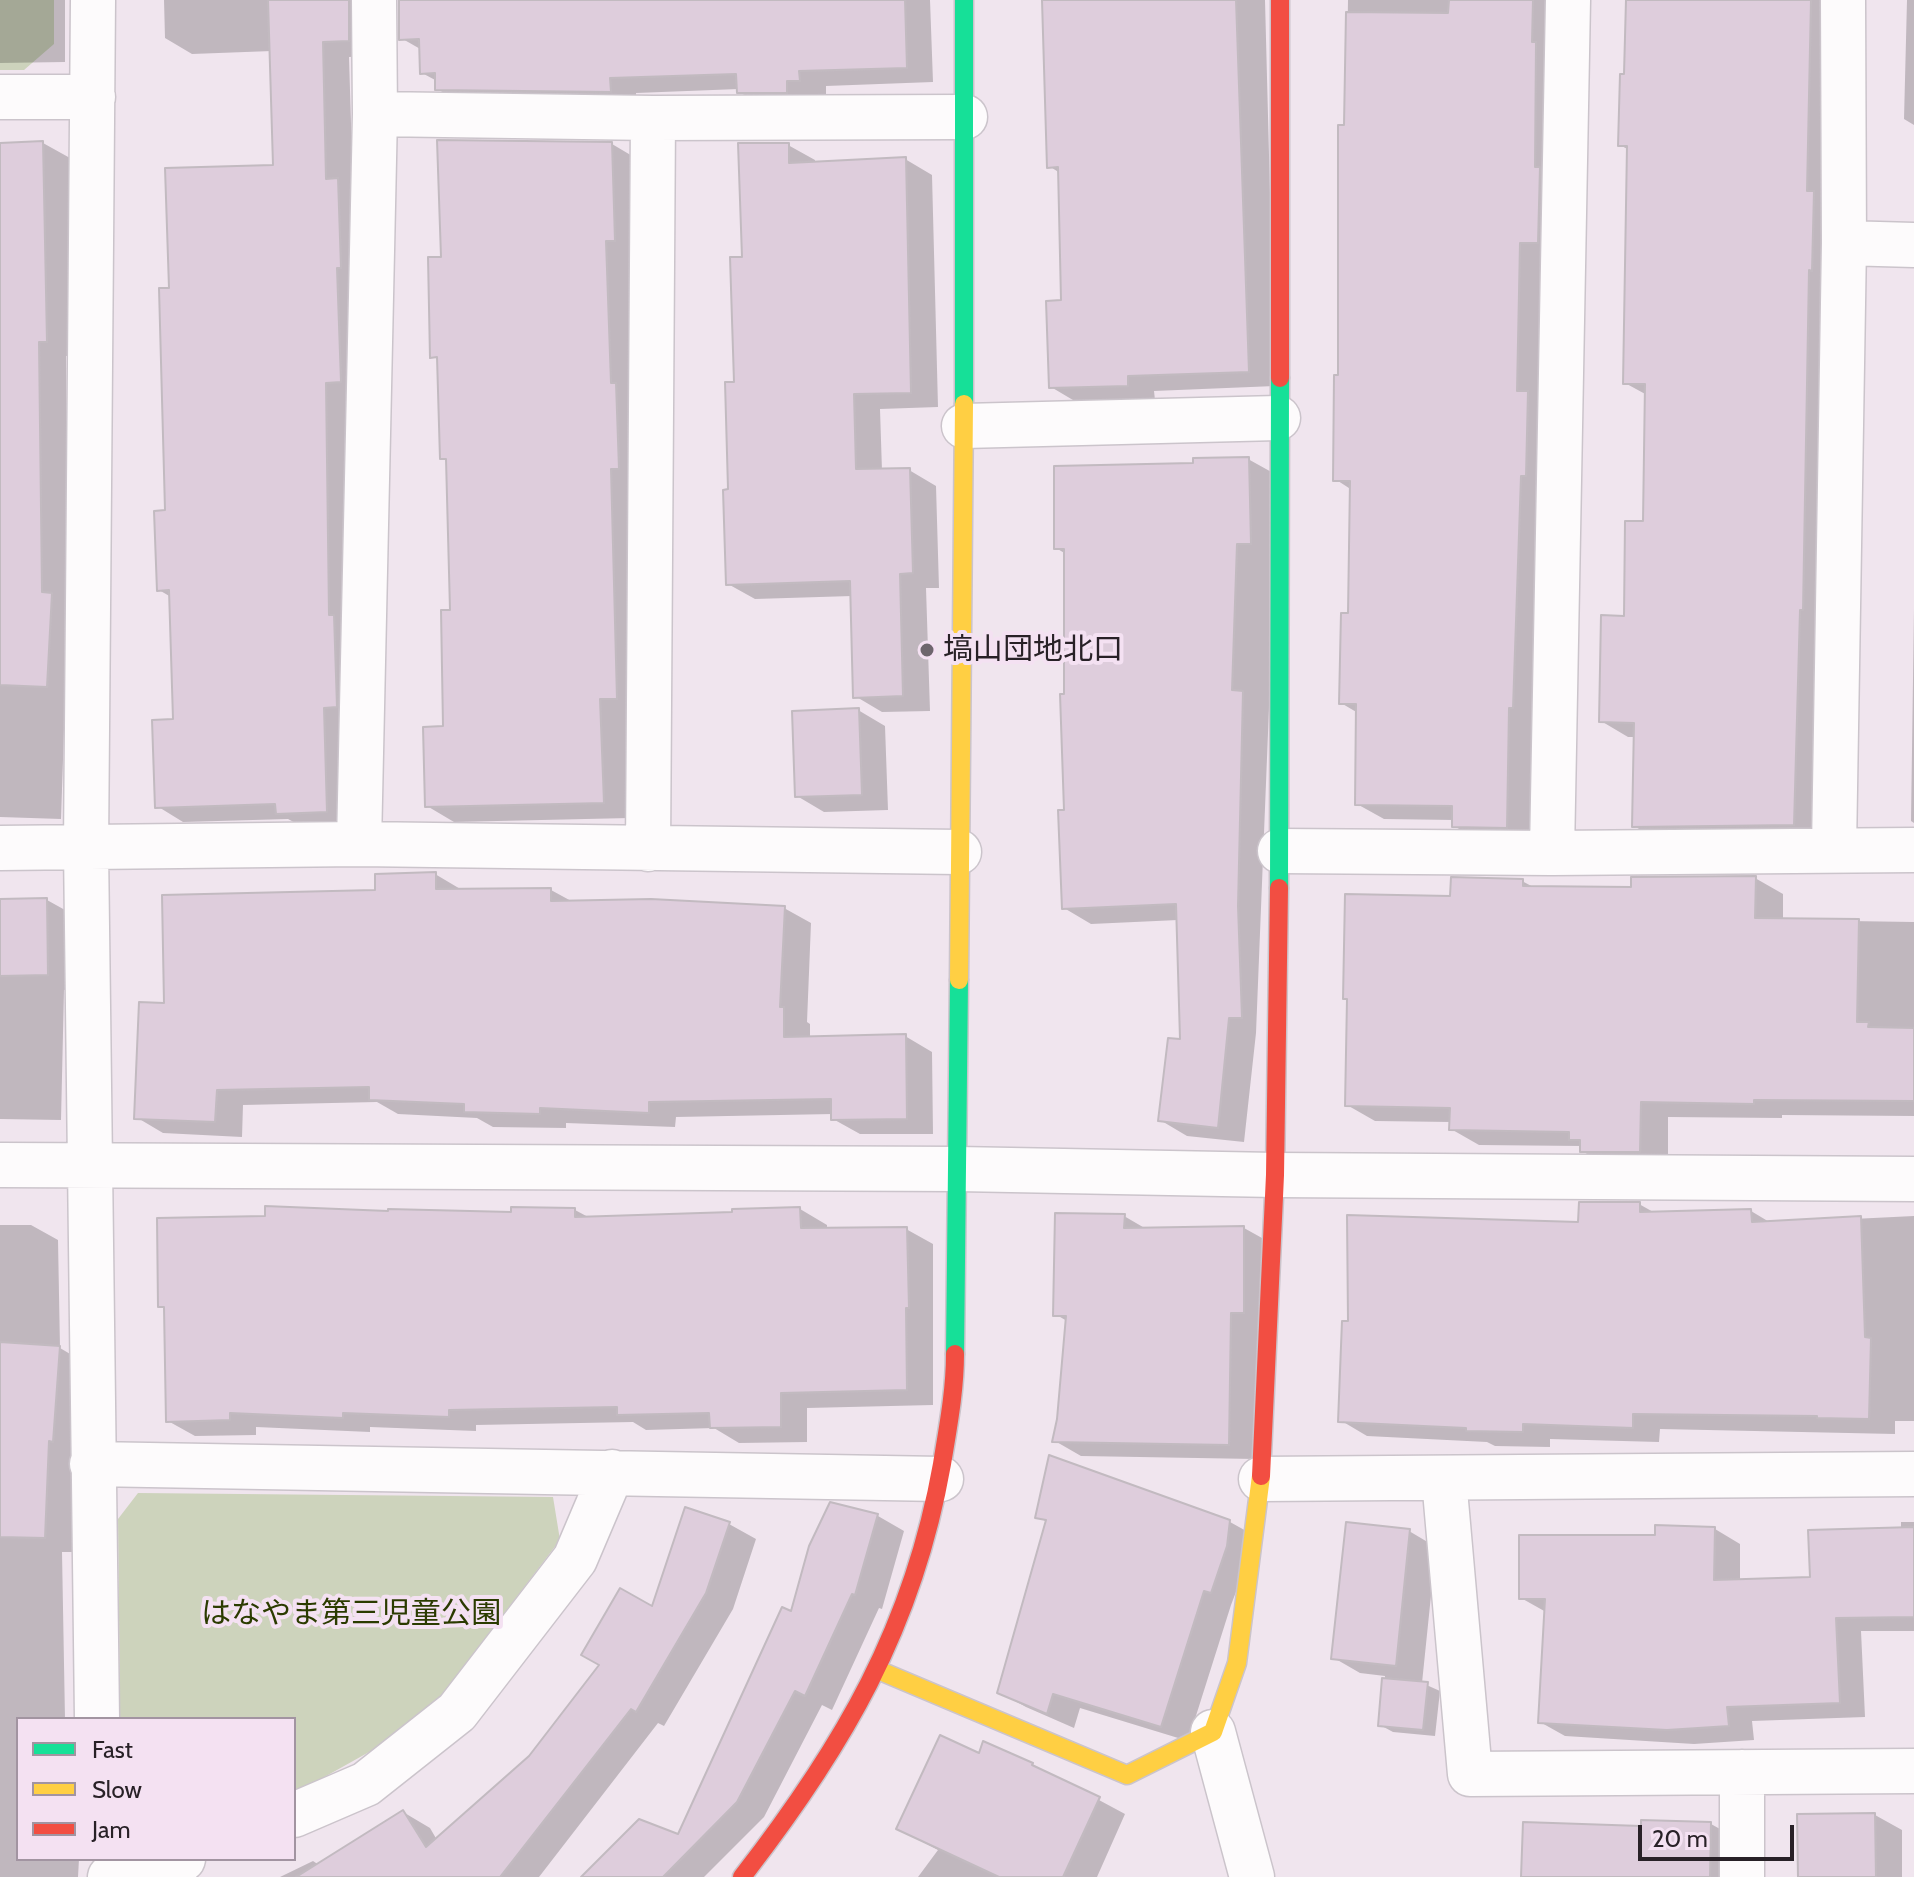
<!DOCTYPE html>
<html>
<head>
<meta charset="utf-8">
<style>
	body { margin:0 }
	#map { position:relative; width:1914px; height:1877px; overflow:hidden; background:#f0e5ee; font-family:Cabin,sans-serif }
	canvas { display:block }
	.legend { position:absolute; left:16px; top:1717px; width:280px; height:144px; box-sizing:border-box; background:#f4e1f2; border:2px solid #a294a1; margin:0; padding:10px 14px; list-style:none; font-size:24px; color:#282127 }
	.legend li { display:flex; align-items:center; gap:16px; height:40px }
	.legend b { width:40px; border:2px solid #a294a1 }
	.scale { position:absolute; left:1638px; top:1825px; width:156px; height:36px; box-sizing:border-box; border:4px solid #282127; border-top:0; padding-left:10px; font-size:24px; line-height:28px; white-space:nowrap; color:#282127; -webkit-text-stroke:6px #f4e1f2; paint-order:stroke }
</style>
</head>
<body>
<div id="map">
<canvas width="1914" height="1877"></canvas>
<ul class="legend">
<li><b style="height:10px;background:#16e098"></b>Fast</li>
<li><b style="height:10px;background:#ffcf43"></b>Slow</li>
<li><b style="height:10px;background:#f24e42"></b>Jam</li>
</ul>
<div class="scale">20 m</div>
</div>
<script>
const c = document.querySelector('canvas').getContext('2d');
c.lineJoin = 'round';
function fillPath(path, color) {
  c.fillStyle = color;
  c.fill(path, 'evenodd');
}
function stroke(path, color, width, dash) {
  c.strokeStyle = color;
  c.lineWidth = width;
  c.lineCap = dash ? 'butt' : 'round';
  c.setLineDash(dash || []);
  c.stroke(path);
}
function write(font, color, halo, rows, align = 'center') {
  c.font = font + ' Cabin,"Noto Sans JP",sans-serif';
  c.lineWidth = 8;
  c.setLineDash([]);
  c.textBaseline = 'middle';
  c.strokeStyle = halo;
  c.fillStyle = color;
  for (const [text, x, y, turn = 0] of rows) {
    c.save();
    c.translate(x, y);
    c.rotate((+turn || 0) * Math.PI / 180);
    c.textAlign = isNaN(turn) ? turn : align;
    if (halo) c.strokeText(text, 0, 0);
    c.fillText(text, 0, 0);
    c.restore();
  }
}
fillPath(new Path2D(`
	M0,0H54V44L24,70H0Z
	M138,1493L553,1497L560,1540L421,1723L294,1794V1719H120L118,1519Z`), '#cdd3bc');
fillPath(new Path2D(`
	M0,0H65V62L0,63Z
	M164,0H382L376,56L349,57L353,189V826L305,828L288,819L183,822L157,806L175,721L171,597L159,590L167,512L171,290L275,167L272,51L192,54L165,38Z
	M401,0H930L933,82L826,86V95L813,96L766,107L739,92V89L636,93L637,107L464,104L437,89V81L422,73V50L401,38Z
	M1044,0H1265L1275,386L1154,391L1155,400L1078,403L1051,387L1063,302L1060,173L1049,166Z
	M1348,0H1560L1533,842H1481L1454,826V820L1384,819L1357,804L1358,713L1341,703L1350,615L1352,490L1335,479L1340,377V127H1346Z
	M1628,0H1842L1821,840L1661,842L1634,826L1636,737H1628L1601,721L1626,618L1645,523L1647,395L1625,383L1629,150L1620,145Z
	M1907,0H1914V125L1904,119Z
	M43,143L70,158L73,356H66L68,604L73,701H65L61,819L0,817V145Z
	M612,144L639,160L644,713L626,714L630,818L454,822L427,806L446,728L452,612L449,462L442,458L439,360L432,356L443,259Z
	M788,145L815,160V163L905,159L932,175L938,407L880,409L882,471L909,470L936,486L939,588H926L930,711L882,712L855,696L852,596L755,599L728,584L730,491L744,259Z
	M1248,459L1275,474L1269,708L1256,1033L1244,1142L1187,1136L1160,1120L1182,1041L1178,920L1091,924L1064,908L1066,554L1056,548L1195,465Z
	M1914,608V823L1911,821Z
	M858,710L885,726L888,810L824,812L797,796Z
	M435,874L462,890H551L573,902L784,908L811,923L807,1022L810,1024V1038L905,1036L932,1052L933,1134H860L833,1119V1114L676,1117L675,1127L566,1123V1128L493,1127L477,1118L398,1114L377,1102L243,1105L242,1137L163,1133L136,1117L166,1005L377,892Z
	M1755,878L1783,894V920L1914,922V1116L1782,1115V1118L1668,1117V1167H1609L1582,1151V1146L1479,1145L1451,1129V1122L1375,1121L1347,1105L1452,898L1522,881L1535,888L1633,889Z
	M47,900L74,915V990H64L61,1120L0,1119V901Z
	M1639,1204L1655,1213L1751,1211L1771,1223L1914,1216V1421H1895V1434L1660,1429L1659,1442L1550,1439V1447L1495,1446L1487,1442L1367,1436L1340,1420L1580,1224Z
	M800,1209L827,1225V1230L906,1229L933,1244V1405L807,1408V1442L739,1443L714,1428L646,1430L633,1422L476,1425V1431L370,1427V1432L256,1427V1435L195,1436L168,1421L166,1309L160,1306L513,1214L575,1210L590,1218L734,1214Z
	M1124,1216L1148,1230L1244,1228L1271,1243L1255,1459L1081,1456L1055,1441L1059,1419L1067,1321L1055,1314Z
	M0,1225H31L58,1240L60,1348L87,1364L75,1456L72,1552H62L65,1719H18V1859H79L78,1877H0Z
	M831,1504L878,1516L904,1531L882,1609L879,1608L832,1710L822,1705L764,1817L704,1877H584L679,1836L792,1614Z
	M1038,1517L1230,1522L1257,1537L1231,1605L1188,1741L1080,1708L1074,1728L1026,1707L999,1692L1047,1522Z
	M1901,1522H1914V1631H1861L1865,1717L1752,1721L1754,1740L1694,1744L1565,1736L1540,1722L1546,1612L1521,1598L1657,1537L1715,1529L1740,1544V1581L1812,1579L1901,1529Z
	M729,1524L756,1539L733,1609L664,1726L658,1723L539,1877H280L313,1861L319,1865L403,1812L430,1828L437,1840L530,1758L653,1609Z
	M1409,1531L1436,1547L1422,1683L1440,1691L1435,1736L1393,1732L1380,1725L1385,1676L1360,1673L1334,1658Z
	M981,1756L1032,1764L1125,1814L1097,1877H918L938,1850L898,1829Z
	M1875,1815L1902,1830V1877H1800Z
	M1711,1824L1738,1839L1737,1877H1523Z`), '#0003');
const building = new Path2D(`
	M268,0H349V41L323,42L326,179L338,178L341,268H337L341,382L326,383L329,615H334L337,707L324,708L327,812L276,814L275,804L155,808L152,720L173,719L169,590L157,591L154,511L165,510L159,288H169L165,168L273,165Z
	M399,0H905L907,68L799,71L800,81H787V93H737L736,74L610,78L611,92L435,90V73L420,74L419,39L399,40Z
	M1042,0H1236L1249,372L1128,376V386L1049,388L1046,301L1061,300L1058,167L1047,168Z
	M1449,0H1533L1532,42H1536L1535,167H1540L1538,243H1520L1517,391H1528L1526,476H1521L1513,708H1509L1507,828L1452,827V806L1355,805L1356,704H1339L1341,613H1348L1350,481H1333L1334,375H1338V125H1344L1346,12L1448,13Z
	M1626,0H1811L1807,191H1814L1812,271L1809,270L1803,610H1800L1794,825L1632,827L1634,723L1599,722L1601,615L1624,616L1625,521H1643L1645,384H1623L1627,146H1618L1620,74H1624Z
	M437,140L612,142L615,241H606L611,383H616L619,469H611L617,699H600L604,803L425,807L423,727L443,726L441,610H450L446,459H440L437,357L430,358L428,257H441Z
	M43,141L47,342H39L42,592L52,593L47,687L0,685V143Z
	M738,143H789V163L906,157L911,393L854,394L856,469L910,468L913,573L900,574L903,696L853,698L850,581L726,585L723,490L728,489L725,382H734L730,257H742Z
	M1249,457L1251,544H1237L1232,690L1243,691L1238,906L1242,1018H1229L1218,1128L1158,1121L1168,1038L1180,1039L1176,904L1062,909L1058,810H1064L1060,694H1064V549H1054V466L1193,463V458Z
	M859,708L862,795L795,797L792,711Z
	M436,872V889L551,888V901L651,899L785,906L780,1007H784V1037L906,1034L907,1119L831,1120V1099L649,1102V1113L540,1108V1114L464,1112V1104L369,1100V1087L217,1090L215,1122L134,1119L139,1002L164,1003L162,895L375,890V874Z
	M1756,876L1755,918L1859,919L1857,1022H1869L1868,1027L1914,1028V1101L1754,1100V1104L1641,1102L1640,1152H1580V1140H1569V1132L1449,1130L1450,1108L1345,1106L1347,999H1343L1345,894L1450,896L1451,877L1523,879V886L1631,887V877Z
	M47,898L48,975L0,976V899Z
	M1579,1202H1640V1212L1751,1209L1752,1222L1861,1216L1865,1337L1871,1338L1869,1419L1817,1418V1416L1633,1414V1428L1523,1424V1432L1466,1431V1428L1338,1422L1342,1321H1348L1347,1215L1578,1222Z
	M265,1206L388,1211V1209L511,1212V1207L575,1208V1217L732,1212V1209L800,1207L801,1228L907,1227L909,1308H906L907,1390L781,1393V1427L710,1428L709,1413L617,1415V1407L449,1410V1417L343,1413V1418L230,1413V1420L166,1422L164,1307H158L157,1218L265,1216Z
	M1055,1213L1125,1214L1124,1228L1244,1226V1313H1231L1229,1445L1052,1442L1057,1419L1066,1316H1053Z
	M0,1342L60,1346L53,1442L49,1441L45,1538L0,1537Z
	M1049,1455L1230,1520L1227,1546L1211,1593L1204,1591L1161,1727L1053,1694L1047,1714L997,1693L1046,1520L1035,1518Z
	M830,1502L878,1514L855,1595L852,1594L805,1696L795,1691L737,1802L663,1877H581L639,1819L678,1834L782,1607L791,1611L809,1546Z
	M685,1507L730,1522L706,1593L636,1712L631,1709L500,1877H296L403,1810L426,1847L529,1756L599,1665L581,1655L620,1588L652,1606Z
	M1346,1522L1410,1529L1396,1666L1331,1659Z
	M1655,1525L1715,1527L1714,1580L1810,1577L1808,1530L1914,1527V1617L1836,1618L1840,1703L1727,1707L1729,1726L1667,1730L1538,1723L1545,1599H1519V1535H1655Z
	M1382,1678L1428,1682L1423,1730L1378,1726Z
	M940,1735L979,1753L983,1741L1033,1763L1032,1765L1100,1797L1063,1877H999L896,1829Z
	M1875,1813L1876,1877H1798L1797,1814Z
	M1641,1820L1711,1822L1710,1877H1521L1523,1822L1641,1826Z`);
fillPath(building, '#decddc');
stroke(building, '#c2bac0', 2);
const street = new Path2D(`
	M93,0L86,848L97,1719
	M0,97H93
	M375,114L653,118L965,117
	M1844,243L1914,245
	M964,426L1278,418
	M359,844L375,114L374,0
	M0,848L359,844L959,852
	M648,849L653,118
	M1834,849L1844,243L1843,0
	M1280,851L1552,853L1914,850
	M1552,853L1568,0
	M0,1165L958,1169L1275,1175L1914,1179
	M92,1464L941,1479
	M1261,1479L1914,1474
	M1444,1479L1470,1774L1914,1771
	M1213,1732L1252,1877
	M1742,1772V1877
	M294,1815L366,1784L457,1712L575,1559L612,1472
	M110,1877L183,1859`);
const fast = new Path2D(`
	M964,0V404
	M1279,888L1280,378
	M955,1354L959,980`);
const slow = new Path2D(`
	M959,980L964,404
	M878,1670L1127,1775L1213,1732L1237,1663L1261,1476`);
const jam = new Path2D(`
	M1280,0V378
	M1261,1476L1275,1175L1279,888
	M742,1877C843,1747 913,1628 942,1464C948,1427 955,1391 955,1354`);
stroke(street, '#cbc4cb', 47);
stroke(fast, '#cbc4cb', 21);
stroke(slow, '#cbc4cb', 21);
stroke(jam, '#cbc4cb', 21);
stroke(street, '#fdfbfc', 44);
stroke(fast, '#16e098', 18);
stroke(slow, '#ffcf43', 18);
stroke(jam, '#f24e42', 18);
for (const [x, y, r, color] of [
	[927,650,8,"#6e666d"]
]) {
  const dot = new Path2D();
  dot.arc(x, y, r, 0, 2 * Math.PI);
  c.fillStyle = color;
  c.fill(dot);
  stroke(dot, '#f4e1f2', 3);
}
write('30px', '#282127', '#f4e1f2', [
	["塙山団地北口",943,650]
], 'left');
write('30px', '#2b3b00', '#f4e1f2', [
	["はなやま第三児童公園",351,1614]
]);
</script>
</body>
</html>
